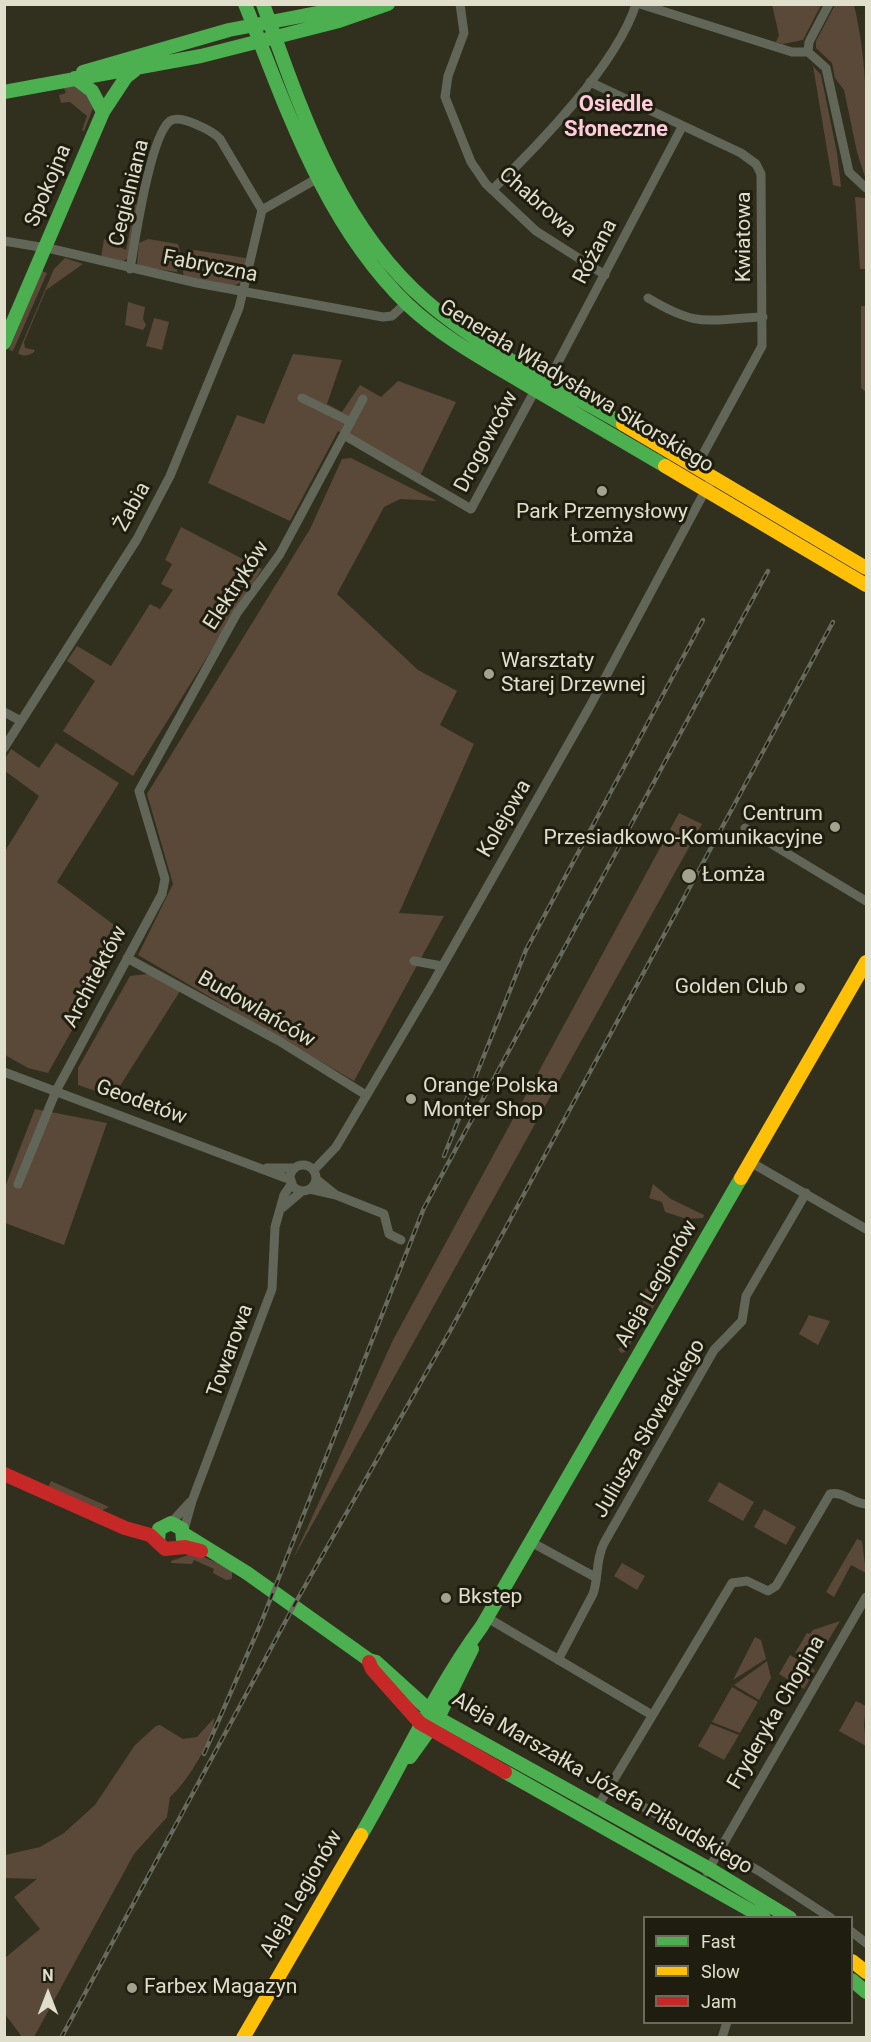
<!DOCTYPE html>
<html>
<head>
<meta charset="utf-8">
<style>
	body { margin:0 }
	#map { position:relative; width:871px; height:2042px; overflow:hidden; background:#31301e; font-family:Roboto,sans-serif }
	canvas { display:block }
	.frame { position:absolute; inset:0; border:6px solid #e0dfcc; pointer-events:none }
	.legend { position:absolute; left:643px; top:1916px; width:210px; height:108px; box-sizing:border-box; background:#1e1d0f; border:2px solid #6c6b5b; margin:0; padding:8px 10px; list-style:none; font-size:18px; color:#e0dfcc }
	.legend li { display:flex; align-items:center; gap:12px; height:30px }
	.legend b { width:30px; border:2px solid #6c6b5b }
	.north { position:absolute; left:18px; top:1964px; width:60px; height:60px; -webkit-text-stroke:4px #1e1d0f; paint-order:stroke; rotate:0deg; font-size:16px; font-weight:700; line-height:24px; text-align:center; color:#e0dfcc }
	.north::after { content:''; display:block; margin:auto; width:21px; height:27px; background:#e0dfcc; clip-path:polygon(50% 0,100% 100%,50% 72%,0 100%) }
</style>
</head>
<body>
<div id="map">
<canvas width="871" height="2042"></canvas>
<div class="frame"></div>
<ul class="legend">
<li><b style="height:8px;background:#4caf50"></b>Fast</li>
<li><b style="height:8px;background:#ffc107"></b>Slow</li>
<li><b style="height:8px;background:#c62828"></b>Jam</li>
</ul>
<div class="north">N</div>
</div>
<script>
const c = document.querySelector('canvas').getContext('2d');
c.lineJoin = 'round';
function fillPath(path, color) {
  c.fillStyle = color;
  c.fill(path, 'evenodd');
}
function stroke(path, color, width, dash) {
  c.strokeStyle = color;
  c.lineWidth = width;
  c.lineCap = dash ? 'butt' : 'round';
  c.setLineDash(dash || []);
  c.stroke(path);
}
function write(font, color, halo, rows, align = 'center') {
  c.font = font + ' Roboto,sans-serif';
  c.lineWidth = 6;
  c.setLineDash([]);
  c.textBaseline = 'middle';
  c.strokeStyle = halo;
  c.fillStyle = color;
  for (const [text, x, y, turn = 0] of rows) {
    c.save();
    c.translate(x, y);
    c.rotate((+turn || 0) * Math.PI / 180);
    c.textAlign = isNaN(turn) ? turn : align;
    if (halo) c.strokeText(text, 0, 0);
    c.fillText(text, 0, 0);
    c.restore();
  }
}
fillPath(new Path2D(`
	M772,5H821L803,40L783,44L776,42L779,35Z
	M835,5H854C868,63 867,120 866,180L857,152L844,90L835,78L832,63L816,48V41Z
	M813,66L821,75L837,153L841,187L833,185Z
	M74,86L84,88L93,108L84,131L82,130L87,116L70,102L61,103L59,95L66,93L64,88Z
	M855,197L866,198V273V269H860Z
	M135,204L139,205L128,258L122,262L101,258L104,239L126,250Z
	M148,239L178,244L181,254L177,272L141,267L137,264L139,243Z
	M188,249L246,258L242,282L233,286L184,276L183,272Z
	M65,258L83,264L46,290L24,342L25,348L35,350L34,352C28,356 23,357 18,353L54,269Z
	M42,271L47,273L13,351L9,350Z
	M128,302L145,307L143,319L146,325L143,330L125,325Z
	M861,306H866V392L861,388Z
	M154,318L169,322L162,350L146,346Z
	M293,354L342,360L327,404L342,412L360,385L381,397L398,381L456,402L420,476L338,431L290,521L208,483L237,415L264,424Z
	M351,458L437,501L400,499L384,507L337,594L418,670L457,691L440,725L474,744L399,913L444,916L354,1081L138,955L173,884L147,794L310,529L342,459Z
	M181,527L262,569L133,776L63,731L95,681L67,661L77,646L111,666L150,604L160,609L173,590L161,584L172,564L165,560Z
	M56,743L119,783L57,882L126,934L48,1073L28,1068L5,1055V851L39,796L5,771V759L11,749L39,768Z
	M679,813L702,824L293,1559L393,1340Z
	M155,973L182,988L113,1097L78,1085V1068L130,976Z
	M35,1109L107,1123L64,1245L5,1223V1187Z
	M653,1184L671,1199L704,1215L703,1218L687,1219L665,1212L662,1202L649,1198Z
	M650,1288L656,1293L658,1300L625,1352L621,1353L618,1349L624,1345L647,1306L642,1304L646,1296L645,1289Z
	M809,1315L830,1321L818,1345L799,1334Z
	M51,1481L109,1507L101,1511L48,1487Z
	M719,1482L754,1502L743,1521L708,1501Z
	M764,1509L796,1527L786,1545L754,1527Z
	M857,1539L862,1541L866,1573L851,1565L834,1597L826,1592Z
	M194,1553L232,1569V1579L226,1580L213,1573L214,1569L194,1560L192,1564L171,1563V1561Z
	M622,1563L645,1576L637,1590L614,1576Z
	M840,1621L814,1664L795,1653L807,1633L810,1634L813,1630Z
	M755,1637L761,1640L766,1659L733,1680Z
	M790,1655L815,1670L804,1689L779,1674Z
	M767,1661L771,1678L759,1700L734,1685Z
	M732,1687L758,1702L740,1733L712,1722Z
	M856,1701L866,1706L864,1724L866,1746L839,1731Z
	M214,1718C215,1738 185,1785 170,1797L167,1817L134,1854L34,2037H22L5,2014V1958L40,1929L14,1897L37,1879L5,1878V1855L40,1847L64,1833L95,1805L135,1745L156,1726L160,1725L183,1739L197,1737Z
	M711,1724L739,1735L724,1760L698,1746Z`), '#5a4839');
stroke(new Path2D(`
	M460,4L464,33L448,76L445,97L471,162L486,184L536,231L605,275
	M640,4L792,52H808
	M829,4L809,42L808,52L826,68L849,172L866,188
	M590,82L741,153L756,164L761,174L762,346L696,467
	M492,190C538,146 617,64 636,4
	M262,210L318,178
	M4,241L52,249L197,283L383,317L392,316L405,304
	M648,298C700,329 706,319 763,317
	M302,398L351,422
	M344,435L471,509L533,394L555,368L682,127
	M4,712L21,721
	M4,748L137,539L170,476L239,308L262,210L220,139C213,131 180,114 170,121C150,136 135,241 130,269
	M745,828L866,901
	M127,958L279,1041L366,1095
	M414,961L442,966
	M4,1072L291,1180
	M752,1163L866,1229
	M290 1178a13 13 0 1 1 26 0a13 13 0 1 1-26 0Z
	M267,1168H295
	M314,1170L336,1147L430,988L590,706L713,476
	M316,1179L336,1195
	M18,1184L56,1091L162,894L165,879L139,791L237,613L280,554L363,399
	M310,1189L336,1195L384,1214L389,1234L401,1240
	M282,1208L302,1191
	M171,1523L190,1502
	M183,1533L192,1501L272,1289L275,1227L284,1195L292,1183
	M531,1542L595,1577
	M486,1617L652,1715
	M558,1660L593,1594C599,1577 595,1561 604,1543L714,1350L742,1321L746,1296L806,1193
	M611,1789L759,1871L831,1918
	M598,1806L732,1583L747,1581L768,1591L776,1586L830,1494C844,1491 853,1504 866,1504
	M707,1872L866,1597
	M852,1932L866,1943
	M722,2038L727,2022`), '#626659', 9);
stroke(new Path2D(`
	M245,4C287,109 324,224 408,305C441,336 481,358 520,381C568,409 617,438 665,466
	M263,4C301,109 338,225 426,301C481,349 559,387 623,424
	M83,72L229,30L364,4
	M75,78L92,91L103,112
	M4,92L201,56L339,21L388,4
	M4,343L103,112L126,77L135,70
	M184,1534L247,1573L369,1660L376,1662L438,1718L708,1868L790,1918
	M158,1542L159,1529L171,1523L182,1529L183,1540
	M410,1757L438,1718L472,1649
	M505,1772L764,1918
	M361,1835C402,1765 434,1691 482,1626L741,1178
	M852,1980L866,1992`), '#4caf50', 14);
stroke(new Path2D(`
	M623,424L866,568
	M665,466L866,585
	M741,1178L866,962
	M852,1961L866,1972
	M243,2038L361,1835`), '#ffc107', 14);
stroke(new Path2D(`
	M4,1474L125,1528L150,1535L165,1549L185,1547L201,1551
	M369,1662L372,1669L420,1723L505,1772`), '#c62828', 14);
const rail = new Path2D(`
	M444,1156L526,950L703,620
	M204,1754L261,1623L424,1208L768,571
	M61,2038L297,1600L450,1331L833,622`);
stroke(rail, '#686a5d', 4.5);
stroke(rail, '#1e1d0f', 2, [7]);
for (const [x, y, r, color] of [
	[602,491,6,"#a3a28f"],
	[489,674,6,"#a3a28f"],
	[835,827,6,"#a3a28f"],
	[689,876,8,"#a3a28f"],
	[800,988,6,"#a3a28f"],
	[411,1099,6,"#a3a28f"],
	[446,1598,6,"#a3a28f"],
	[132,1988,6,"#a3a28f"]
]) {
  const dot = new Path2D();
  dot.arc(x, y, r, 0, 2 * Math.PI);
  c.fillStyle = color;
  c.fill(dot);
  stroke(dot, '#1e1d0f', 2);
}
write('21px', '#e0dfcc', '#1e1d0f', [
	["Spokojna",49,186,-67],
	["Cegielniana",130,193,-76],
	["Chabrowa",537,203,41],
	["Kwiatowa",745,237,-90],
	["Różana",596,252,-62],
	["Fabryczna",210,267,11],
	["Generała Władysława Sikorskiego",576,387,31],
	["Drogowców",487,442,-62],
	["Żabia",133,507,-61],
	["Elektryków",237,586,-57],
	["Kolejowa",505,819,-60],
	["Architektów",96,977,-62],
	["Budowlańców",256,1010,30],
	["Geodetów",141,1103,20],
	["Aleja Legionów",657,1284,-60],
	["Towarowa",231,1351,-70],
	["Juliusza Słowackiego",650,1429,-60],
	["Fryderyka Chopina",777,1713,-60],
	["Aleja Marszałka Józefa Piłsudskiego",602,1784,30],
	["Aleja Legionów",302,1894,-60]
]);
write('21px', '#e0dfcc', '#1e1d0f', [
	["Park Przemysłowy",602,513,"center"],
	["Łomża",602,537,"center"],
	["Warsztaty",501,662],
	["Starej Drzewnej",501,686],
	["Centrum",823,815,"right"],
	["Przesiadkowo-Komunikacyjne",823,839,"right"],
	["Łomża",702,876],
	["Golden Club",788,988,"right"],
	["Orange Polska",423,1087],
	["Monter Shop",423,1111],
	["Bkstep",458,1598],
	["Farbex Magazyn",144,1988]
], 'left');
write('bold 22px', '#feccdb', '#1e1d0f', [
	["Osiedle",616,105],
	["Słoneczne",616,130]
]);
</script>
</body>
</html>
